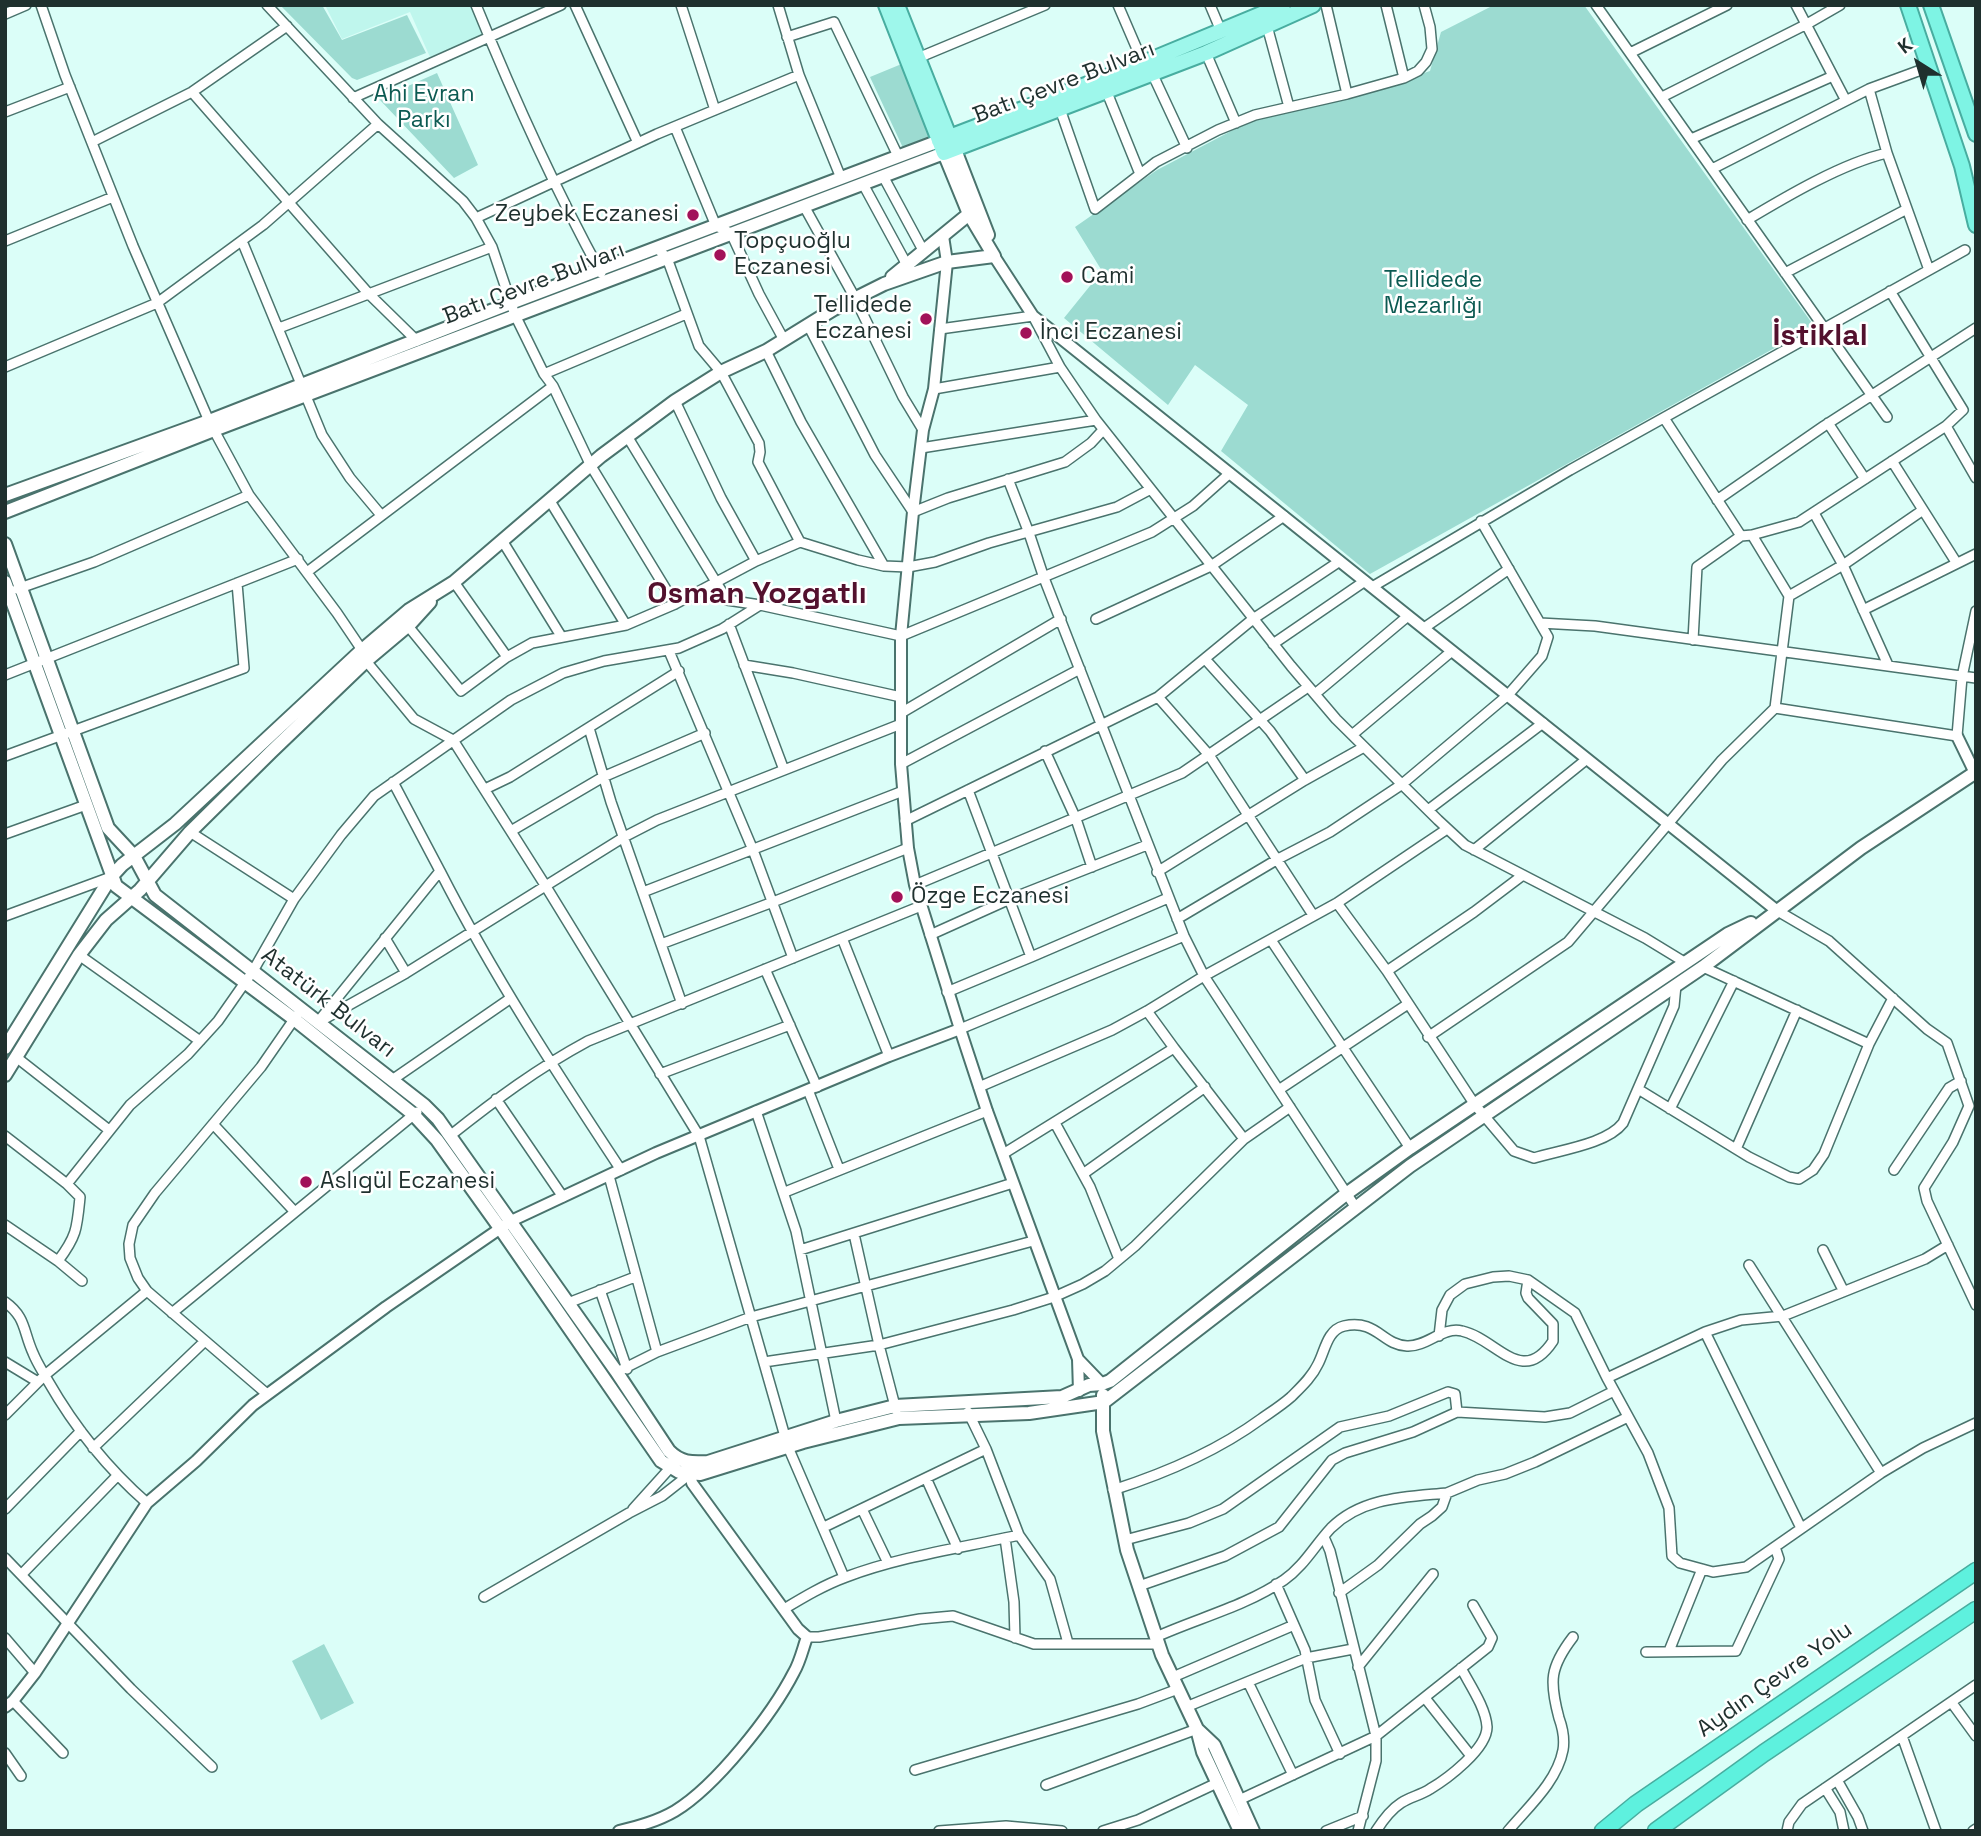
<!DOCTYPE html>
<html>
<head>
<meta charset="utf-8">
<style>
	body { margin:0 }
	#map { position:relative; width:1981px; height:1836px; overflow:hidden; background:#dbfef8; font-family:"Space Grotesk",sans-serif }
	canvas { display:block }
	.frame { position:absolute; inset:0; border:7px solid #1f302e; pointer-events:none }
	.north { position:absolute; left:1883px; top:28px; width:70px; height:70px; -webkit-text-stroke:5px #fff; paint-order:stroke; rotate:323deg; font-size:19px; font-weight:700; line-height:28px; text-align:center; color:#1f302e }
	.north::after { content:''; display:block; margin:auto; width:24px; height:32px; background:#1f302e; clip-path:polygon(50% 0,100% 100%,50% 72%,0 100%) }
</style>
</head>
<body>
<div id="map">
<canvas width="1981" height="1836"></canvas>
<div class="frame"></div>
<div class="north">K</div>
</div>
<script>
const c = document.querySelector('canvas').getContext('2d');
c.lineJoin = 'round';
function fillPath(path, color) {
  c.fillStyle = color;
  c.fill(path, 'evenodd');
}
function stroke(path, color, width, dash) {
  c.strokeStyle = color;
  c.lineWidth = width;
  c.lineCap = dash ? 'butt' : 'round';
  c.setLineDash(dash || []);
  c.stroke(path);
}
function write(font, color, halo, rows, align = 'center') {
  c.font = font + ' "Space Grotesk",sans-serif';
  c.lineWidth = 5;
  c.setLineDash([]);
  c.textBaseline = 'middle';
  c.strokeStyle = halo;
  c.fillStyle = color;
  for (const [text, x, y, turn = 0] of rows) {
    c.save();
    c.translate(x, y);
    c.rotate((+turn || 0) * Math.PI / 180);
    c.textAlign = isNaN(turn) ? turn : align;
    if (halo) c.strokeText(text, 0, 0);
    c.fillText(text, 0, 0);
    c.restore();
  }
}
fillPath(new Path2D(`
	M325,5H471L482,35L430,57L410,12L342,39Z`), '#bff6ed');
fillPath(new Path2D(`
	M280,5H322L342,40L407,15L426,53L357,80L352,78Z
	M1494,5H1584L1814,326L1370,574L1221,451L1248,405L1195,365L1168,405L1064,318L1102,271L1075,227L1157,170L1254,119L1371,91L1430,71L1441,32Z
	M904,63L937,136L904,150L870,77Z
	M437,73L478,165L454,178L379,99Z
	M324,1644L354,1703L321,1720L292,1661Z`), '#9cdbd1');
const minor = new Path2D(`
	M41,5L65,75L133,246L209,421L249,495L337,613L362,650L366,661L414,719L453,740L545,885L699,1136L788,1447L844,1577
	M267,5L378,124L463,201L476,218L492,247L515,315L544,374L553,386L307,572
	M476,5C513,96 554,187 601,273
	M575,5L638,143
	M681,5L715,110
	M778,5L799,75L841,178
	M1118,5L1143,63L1152,73L1187,148
	M1210,5L1221,31
	M1326,5L1347,94
	M1386,5L1404,78
	M1596,5L1887,417
	M1796,5L1833,76
	M5,14L26,5
	M1267,26L1289,107
	M787,37L834,22L898,156
	M1206,53L1236,123
	M1630,53L1727,5
	M913,60L1045,5
	M1106,90L1140,174
	M192,92L368,293L417,341
	M1662,97L1807,24L1840,5
	M353,98L561,5
	M1060,109L1095,209L1156,162L1218,130L1255,115L1347,94L1404,78L1418,71L1426,62L1432,49L1430,27L1424,5
	M5,112L70,87
	M675,127L716,226L731,233L759,294L784,340
	M1691,139L1833,76L1845,99
	M92,142L192,92L287,26
	M1887,153L1869,89L1929,67
	M1712,169L1869,89
	M883,176L924,252
	M863,184L907,265
	M804,206L855,298L903,397L923,430
	M476,218L657,134L799,75
	M1747,220C1787,196 1843,163 1887,153L1929,270
	M5,241L113,197
	M242,241L322,435L350,478L381,515
	M657,248L667,258L699,346L721,372L759,443L760,452L758,462L800,542
	M1785,273L1907,209
	M808,325L875,455L913,512L948,498L1065,462L1091,443L1103,430
	M279,328L492,247
	M766,351L801,422L884,566
	M5,367L157,303L263,225L378,124
	M1060,367L1096,420
	M544,374L686,314
	M553,386L591,466L675,604
	M934,389L1060,367L1033,316L940,329
	M675,401L721,498L756,561
	M1828,423L1865,479
	M1946,426L1976,478
	M627,436L727,600L760,605
	M921,448L1096,420L1291,666L1336,719L1438,820L1465,845L1645,938L1686,963
	M1892,461L1956,562
	M1008,479L1029,533L1044,578L1184,936L1204,976L1356,1208
	M1717,500L1824,426L1976,328
	M550,501L626,625
	M1752,535L1799,522L1946,426L1963,410L1890,291
	M503,542L561,636
	M454,582L507,657L532,643L626,625L675,604L756,561L800,542L858,560L884,566L908,567L935,562L989,543L1117,507L1149,490
	M1372,587L1570,470L1965,250
	M17,589L94,562L249,495
	M1789,596L1843,565L1814,513
	M1863,610L1976,554
	M1096,619L1211,566L1284,516
	M1540,623L1595,626L1976,678
	M729,624L784,770
	M408,626L461,691L507,657
	M1424,628L1509,569
	M1693,640L1697,567L1741,536
	M1273,644L1365,581
	M669,651L753,850L793,958
	M1205,659L1270,731L1305,780
	M744,665L793,673L901,697
	M1888,665L1843,565L1923,510
	M5,675L298,559
	M1315,694L1408,616
	M1775,708L1957,736L1962,677L1976,611
	M901,713L1061,619
	M589,728L611,802L682,1004
	M1352,735L1452,651
	M1045,751L1076,819L1092,867
	M5,756L244,668L237,583
	M901,764L1080,669
	M393,782L440,871L317,1023L406,973
	M485,789L510,777L679,671
	M968,790L1031,957L1168,898
	M1428,810L1543,723
	M905,821L1158,697
	M511,831L603,777L705,733
	M190,832L294,899
	M5,834L86,805
	M1474,850L1587,759
	M440,871C493,975 557,1073 621,1170
	M1157,872L1305,780L1364,747
	M915,885L1182,773L1308,687
	M643,892L903,791
	M1337,903L1387,971L1475,1105L1514,1151L1534,1158C1560,1150 1607,1144 1623,1123L1674,1006L1676,985
	M1776,910L1829,941L1927,1029L1947,1043L1969,1106L1953,1142L1924,1188L1927,1201L1976,1305
	M1313,915L1209,755L1158,697L1253,619L1340,561
	M5,916L111,877
	M1177,919L1278,859L1330,832L1401,785L1508,695L1542,656L1548,637L1481,521
	M930,935L1010,899L1147,845
	M385,938L406,973L624,837L657,820L901,724
	M842,938L889,1056
	M1271,940L1410,1148
	M661,944L773,902L908,848
	M79,955L200,1041
	M765,969L817,1087
	M1387,971L1474,912L1523,875
	M947,992L1031,957
	M960,1029L1184,936
	M1428,1037L1568,942L1722,760L1775,708L1789,596L1752,535L1741,536L1664,418
	M1869,1044L1893,998
	M1174,1048L1244,1139
	M16,1057L109,1130
	M660,1074L790,1025
	M392,1080L511,998
	M979,1087L1112,1030L1147,1011L1204,976L1337,903L1447,829
	M1280,1089L1408,1004
	M1638,1089L1749,1157L1789,1177L1799,1179L1813,1170L1824,1154L1869,1044L1703,967
	M808,1090L839,1169
	M496,1099L563,1197
	M1670,1109L1734,981
	M756,1111L796,1231L836,1421
	M1055,1123L1090,1187L1119,1259
	M213,1124L294,1211
	M451,1135C495,1100 538,1068 588,1041L921,906
	M5,1136L67,1184L130,1105L188,1054L218,1021L253,971L294,899L341,835L374,796L511,700L563,673L604,661L679,648L722,629L760,605L901,636L1152,532L1193,506L1230,473
	M1736,1149L1797,1010
	M1003,1154L1174,1048L1147,1011
	M1894,1170L1949,1088L1961,1081
	M1083,1174L1205,1087
	M609,1176L657,1352L751,1317L1033,1241
	M67,1184L80,1197C77,1228 77,1236 58,1261L82,1281
	M785,1192L987,1111
	M5,1225L58,1261
	M854,1234L879,1345L896,1410
	M800,1250L1013,1183
	M1823,1250L1843,1290
	M1749,1265L1881,1473
	M600,1290L627,1369
	M5,1302C26,1317 23,1331 33,1353C37,1363 43,1372 48,1381C75,1428 107,1468 147,1503
	M568,1303L635,1277
	M172,1313L417,1112
	M1705,1332L1801,1528
	M1439,1336L1442,1310L1450,1295L1465,1284L1493,1277L1509,1276L1528,1280L1575,1313L1607,1378L1648,1453L1669,1508L1672,1556L1680,1563L1713,1572L1746,1567L1881,1473L1923,1448L1976,1423
	M5,1362L38,1382
	M764,1362L879,1345L1013,1310L1054,1297L1083,1284L1105,1271L1135,1246L1244,1139L1290,1107
	M621,1370L657,1352
	M1607,1378L1705,1332L1741,1320L1783,1316L1925,1259L1948,1245
	M267,1394L147,1291L138,1278L130,1258L129,1244L133,1225L155,1193L261,1067L297,1015
	M968,1412L986,1449L1019,1535L1050,1579L1068,1643
	M5,1415L45,1375L147,1291
	M93,1448L205,1341
	M926,1478L958,1549
	M1113,1490C1166,1473 1216,1452 1261,1419C1271,1412 1282,1405 1291,1397C1301,1387 1312,1377 1318,1364C1325,1351 1327,1330 1344,1326C1377,1319 1382,1345 1407,1346C1427,1347 1443,1326 1462,1331C1497,1339 1522,1388 1553,1341V1324L1528,1298L1526,1293L1528,1280
	M5,1509L81,1431
	M633,1509L670,1468
	M862,1509L888,1563
	M824,1527L986,1449
	M1324,1537L1330,1551L1376,1736V1761L1358,1831
	M1005,1538L1014,1602L1015,1638
	M1125,1540L1189,1523L1223,1509L1340,1427L1389,1416L1448,1392L1455,1394L1457,1412
	M5,1558L131,1689L212,1767
	M22,1574L117,1476
	M1276,1584L1305,1650L1315,1700L1340,1754
	M1139,1586L1225,1556L1279,1527L1332,1460L1345,1453L1413,1432L1457,1412L1545,1417L1570,1413L1614,1391
	M1339,1593L1378,1565L1420,1524L1432,1516L1442,1507L1447,1493L1478,1480L1505,1474L1535,1462L1628,1417
	M484,1597L629,1513L662,1496L690,1474
	M784,1609C804,1597 824,1585 846,1577C902,1556 961,1548 1019,1535
	M807,1637H819L920,1619L953,1616L1034,1644H1159
	M1156,1637C1198,1618 1246,1606 1284,1580C1304,1566 1315,1545 1331,1528C1362,1497 1406,1497 1447,1493
	M5,1638L35,1673
	M1669,1651L1702,1569
	M1646,1652L1736,1651L1779,1559L1775,1547
	M1358,1667L1433,1574
	M1173,1677L1294,1625
	M1248,1682L1293,1775
	M1425,1698L1471,1756
	M13,1701L63,1753
	M1952,1703L1976,1736
	M1186,1707L1306,1658L1353,1649
	M1902,1736L1936,1831
	M5,1753L21,1776
	M915,1770L1138,1704L1178,1689
	M1837,1780L1858,1817L1863,1831
	M1046,1785L1197,1729
	M1825,1788L1840,1812L1844,1831
	M1239,1800L1376,1736L1488,1647L1492,1638L1473,1605
	M939,1831L1006,1826L1062,1831
	M1103,1831L1138,1820L1217,1783
	M1326,1831L1363,1816
	M1376,1831C1383,1820 1390,1810 1401,1803C1410,1797 1421,1795 1430,1789C1447,1779 1487,1749 1487,1727C1486,1708 1470,1685 1461,1668
	M1508,1831C1528,1807 1557,1782 1563,1750C1565,1738 1563,1729 1559,1718C1549,1681 1550,1667 1573,1637
	M1787,1831L1789,1822L1802,1804L1976,1685
	M1973,1831L1976,1829`);
const tertiary = new Path2D(`
	M943,236L947,262L934,389L923,430L913,512L901,636V764L908,848L915,885L960,1029L987,1111L1078,1359L1079,1391
	M994,256L1033,316L1776,910
	M1957,736L1975,773
	M1078,1359L1102,1384
	M5,1707L13,1701L35,1673L147,1503L196,1461L253,1405L386,1307L511,1221L656,1153L889,1056L960,1029
	M619,1831C639,1826 658,1821 675,1811C716,1786 772,1715 794,1672C800,1662 803,1648 807,1637L798,1629L692,1483L689,1466`);
const secondary = new Path2D(`
	M955,150L988,235
	M892,277L969,214
	M5,495L209,421L511,303L939,141
	M5,512L214,430L944,153L969,214L994,256
	M5,544L108,828L134,856L155,895L424,1105L438,1119L616,1371L669,1451C681,1463 691,1463 708,1462L836,1421L895,1406L1062,1397L1089,1385L1102,1384L1110,1381L1346,1194L1410,1148L1728,934L1751,923
	M5,582L116,886L294,1019L413,1114L437,1140L500,1228L661,1461L679,1472L700,1474L803,1442L899,1418L1029,1413L1104,1402L1410,1166L1703,967L1861,848L1976,772
	M5,1048L111,877L122,865L175,824L362,650L409,610L454,582L601,456L675,401L721,372L766,351L834,309L884,284L947,262L994,256
	M5,1075L79,955L106,920L140,890L190,832L271,752L366,661L410,624L430,602
	M1103,1395V1431L1127,1550L1162,1655L1197,1729L1203,1752L1240,1831
	M1197,1729L1214,1745L1253,1831`);
const primary = new Path2D(`
	M886,5L944,153L1206,53L1313,5
	M897,5L953,146
	M939,141L1143,63L1283,5`);
const trunk = new Path2D(`
	M1908,5L1962,166L1976,225
	M1931,5L1976,134`);
const motorway = new Path2D(`
	M1603,1831L1636,1804L1976,1571
	M1656,1831L1764,1753L1976,1610`);
stroke(minor, '#4a736d', 12);
stroke(tertiary, '#4a736d', 14);
stroke(secondary, '#4a736d', 16);
stroke(primary, '#48ada0', 18);
stroke(trunk, '#48ada0', 18);
stroke(motorway, '#48ada0', 19);
stroke(minor, '#fff', 9);
stroke(tertiary, '#fff', 10);
stroke(secondary, '#fff', 12);
stroke(primary, '#9ef7eb', 14);
stroke(trunk, '#7ef4e4', 14);
stroke(motorway, '#5ef1de', 16);
for (const [x, y, r, color] of [
	[693,215,7,"#a21259"],
	[720,255,7,"#a21259"],
	[1067,277,7,"#a21259"],
	[926,319,7,"#a21259"],
	[1026,333,7,"#a21259"],
	[897,897,7,"#a21259"],
	[306,1182,7,"#a21259"]
]) {
  const dot = new Path2D();
  dot.arc(x, y, r, 0, 2 * Math.PI);
  c.fillStyle = color;
  c.fill(dot);
  stroke(dot, '#fff', 2.5);
}
write('23px', '#1f302e', '#fff', [
	["Batı Çevre Bulvarı",1064,83,-21],
	["Batı Çevre Bulvarı",534,284,-21],
	["Atatürk Bulvarı",328,1003,38],
	["Aydın Çevre Yolu",1775,1680,-35]
]);
write('23px', '#0c5a52', '#fff', [
	["Ahi Evran",424,95],
	["Parkı",424,121],
	["Tellidede",1433,281],
	["Mezarlığı",1433,307]
]);
write('23px', '#1f302e', '#fff', [
	["Zeybek Eczanesi",679,215,"right"],
	["Topçuoğlu",734,242],
	["Eczanesi",734,268],
	["Cami",1081,277],
	["Tellidede",912,306,"right"],
	["Eczanesi",912,332,"right"],
	["İnci Eczanesi",1040,333],
	["Özge Eczanesi",911,897],
	["Aslıgül Eczanesi",320,1182]
], 'left');
write('bold 30px', '#53112e', '#fff', [
	["İstiklal",1820,337],
	["Osman Yozgatlı",757,595]
]);
</script>
</body>
</html>
